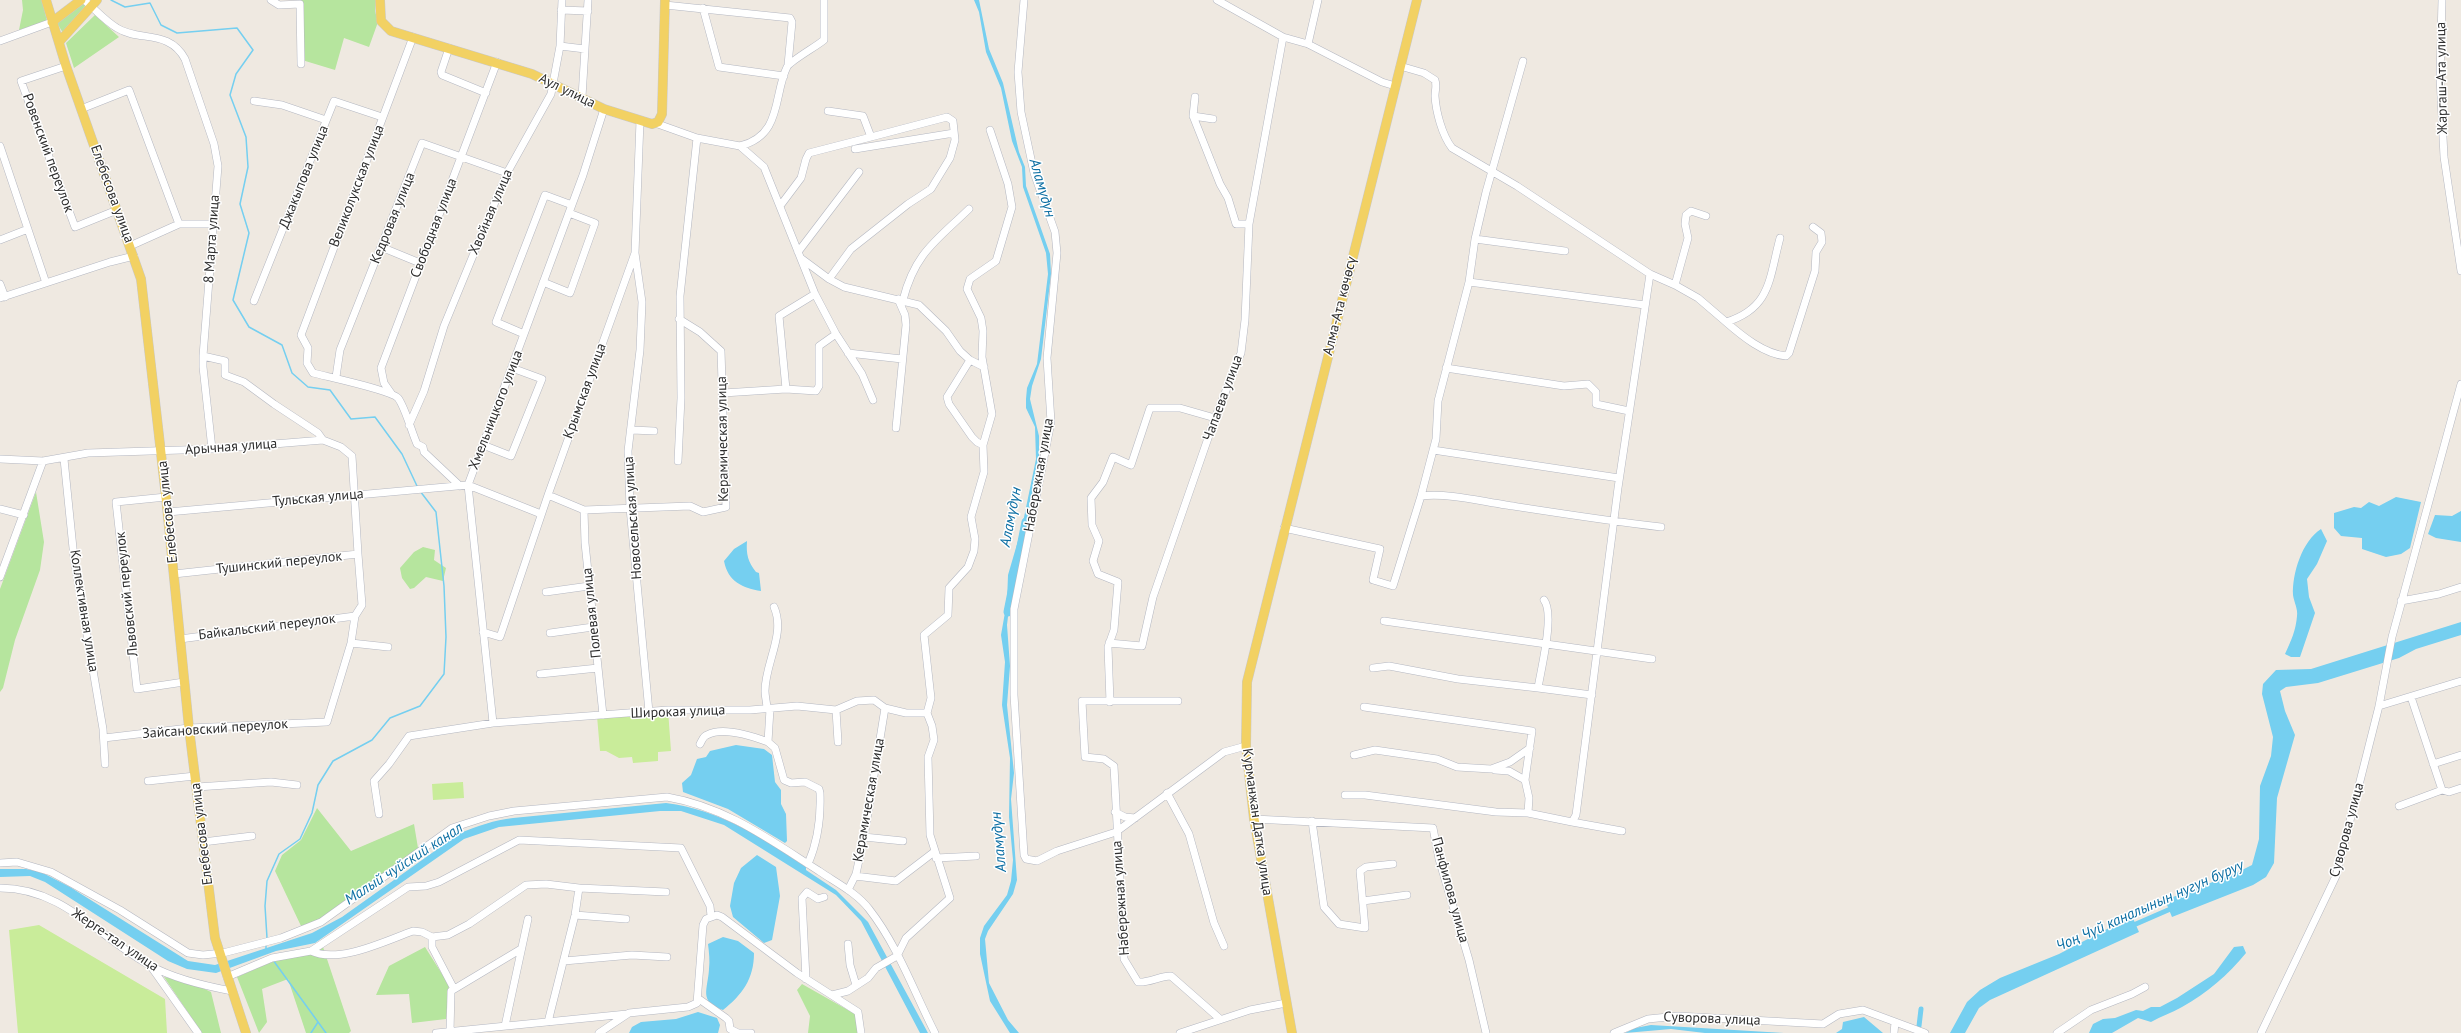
<!DOCTYPE html>
<html>
<head>
<meta charset="utf-8">
<style>
	body { margin:0 }
	canvas { display:block; background:#efe9e1 }
</style>
</head>
<body>
<canvas width="2461" height="1033"></canvas>
<script>
const c = document.querySelector('canvas').getContext('2d');
c.lineJoin = 'round';
function fillPath(path, color) {
  c.fillStyle = color;
  c.fill(path, 'evenodd');
}
function stroke(path, color, width, dash) {
  c.strokeStyle = color;
  c.lineWidth = width;
  c.lineCap = dash ? 'butt' : 'round';
  c.setLineDash(dash || []);
  c.stroke(path);
}
function write(font, color, halo, rows, align = 'center') {
  c.font = font + ' "PT Sans",sans-serif';
  c.lineWidth = 3;
  c.setLineDash([]);
  c.textBaseline = 'middle';
  c.strokeStyle = halo;
  c.fillStyle = color;
  for (const [text, x, y, turn = 0] of rows) {
    c.save();
    c.translate(x, y);
    c.rotate((+turn || 0) * Math.PI / 180);
    c.textAlign = isNaN(turn) ? turn : align;
    if (halo) c.strokeText(text, 0, 0);
    c.fillText(text, 0, 0);
    c.restore();
  }
}
fillPath(new Path2D(`
	M22,0H42L47,21L19,30L23,10Z
	M300,0H376L375,11L378,22L369,47L344,38L335,70L302,60Z
	M83,4L86,5L63,33L57,23Z
	M95,15L119,37L74,68L66,43Z
	M36,492L44,542L40,570L15,640L3,688L0,692V589Z
	M423,547L435,550L434,560L446,568L443,581L426,577L414,588L410,589L402,578L400,568L414,552Z
	M317,808L351,851L414,824L418,848L322,918L301,926L275,871L282,855L301,840Z
	M323,947L351,1031L349,1033H306L288,979L262,989L267,1022L259,1033L237,977L269,963Z
	M425,947L449,985L446,1019L412,1023L409,994L376,995L389,966Z
	M164,977L190,982L211,992L221,1033H202Z
	M802,984L855,1014L858,1033H808L810,1016L797,990Z`), '#b6e59e');
fillPath(new Path2D(`
	M668,710L671,751L658,752V761L633,763L632,757L619,758L606,751H600L597,716Z
	M463,782L464,798L433,800L432,784Z
	M39,925L165,999L167,1033H18L9,930Z`), '#c9ec9a');
fillPath(new Path2D(`
	M974,0H979L989,49L1003,83L1019,152L1025,167L1026,186L1050,254L1051,274L1041,359L1032,386L1030,399L1039,436V456L1026,526L1015,557L1007,625L1010,666L1007,705L1014,773L1011,799L1017,880L1013,894L988,931L985,939L989,983L1008,1020L1019,1033H1010L990,1001L980,954V938L984,926L1007,895L1011,881L1013,860L1009,817L1010,758L1002,705L1005,662L1001,635L1007,601L1008,575L1022,527L1036,459L1035,427L1026,408V399L1027,388L1037,364L1048,274L1046,253L1023,187L1022,167L1012,141L1001,88L986,52L979,12Z
	M2396,497L2421,502L2410,548L2401,554L2386,557L2362,549V538L2341,536L2334,528V513L2354,507L2361,508L2369,502L2379,506Z
	M2461,511V542L2436,538L2428,534L2435,515L2452,516Z
	M2321,529L2327,541L2317,564L2307,579L2309,597L2315,613L2300,657H2291L2285,654C2291,641 2296,630 2297,616C2298,609 2294,602 2293,595C2292,574 2302,541 2321,529Z
	M747,541C746,554 748,562 756,572L759,573L761,591C743,588 728,582 724,561L734,549Z
	M2461,622V635L2416,649L2399,658L2318,683L2286,687L2280,691L2285,711L2295,735L2277,798L2274,863L2266,877L2253,885L2172,917L2165,900L2234,874L2252,865L2259,839L2260,786L2271,756L2273,737L2262,694L2263,684L2276,670L2311,669Z
	M736,745L764,749L772,755L775,782L781,790V804L786,814L787,841L785,843L728,809L683,792L682,783L691,775L697,759L706,757L710,751Z
	M666,803C721,810 761,837 806,867V870L836,890L868,922L928,1033H920L861,921L836,895L724,825L681,811H660L499,827L464,839L315,943L276,951L216,973L187,969L168,961L45,882L30,876L0,877V869H26L41,872L70,887L188,961L215,965L312,933L342,917L460,833C478,826 494,820 513,818Z
	M757,855L776,867L780,896L772,940L764,943L733,917L730,906L734,883L741,868Z
	M2132,916L2139,932L1990,1000L1979,1008L1965,1033H1950L1967,1002L1980,990L2000,978L2059,954Z
	M723,937L738,941L754,953C754,979 742,995 723,1010C698,1002 708,989 709,969C710,961 709,952 708,944Z
	M2243,946L2246,953C2229,974 2206,994 2182,1007C2172,1013 2161,1016 2151,1022L2138,1018L2112,1033H2089L2093,1024L2103,1019L2115,1018L2136,1010L2143,1011L2151,1007H2160L2177,998L2214,974L2234,947Z
	M698,1012L717,1018L720,1025L718,1033H629L632,1027L641,1022L676,1019Z
	M1864,1017L1883,1033H1836L1842,1029L1843,1022Z
	M1651,1025L1784,1033H1705L1671,1029L1625,1033L1635,1028Z`), '#75cff0');
stroke(new Path2D(`
	M111,0L125,7L150,3L161,25L177,33L237,28L253,50L236,74L230,95L246,137L248,167L240,204L249,233L233,300L249,327L282,345L292,373L308,387L330,390L351,419L375,417L402,454L417,486
	M267,938L265,906L267,881L279,854L300,839L312,813L318,785L333,761L372,740L390,718L420,706L444,674L446,637L444,586L436,512L420,491
	M266,949V946
	M273,960L326,1033
	M311,1033L318,1022`), '#75cff0', 1.5);
stroke(new Path2D(`
	M2129,927L2175,907
	M1919,1026L1921,1009`), '#75cff0', 5);
stroke(new Path2D(`
	M1008,612L1026,522`), '#75cff0', 9);
const minor = new Path2D(`
	M84,0C95,9 105,21 117,28C139,42 169,29 185,59L214,144L218,166L203,356L225,361V375L244,382L274,404L318,433L323,440L341,447L352,456L358,554
	M271,0L279,5L300,4L301,64
	M1024,0L1018,72L1021,112L1034,173L1055,232L1057,253L1047,358L1051,422L1014,609V695L1024,855L1026,859L1037,861L1057,851L1116,832L1224,752L1246,746
	M1217,0L1283,37L1308,44L1382,82L1395,86
	M2442,0L2440,77L2444,157L2461,271
	M665,5L790,18L792,22L788,65
	M703,8L719,67L784,76
	M561,10L588,11
	M413,37L301,335L308,348L307,363L313,373C328,377 390,390 398,398C405,407 412,433 417,444L423,447L424,452L460,486
	M0,41L52,22
	M1308,44L1318,0
	M560,46L585,49
	M449,48L441,72L442,75L486,93
	M1523,61L1486,192L1475,239L1565,251
	M66,66L21,81L75,227L117,210
	M1400,66L1424,73L1435,80C1437,86 1435,90 1435,96C1436,112 1442,135 1452,148L1517,186L1650,274L1675,285
	M582,97L588,0
	M1195,97L1193,116L1220,184L1228,198L1236,224H1249
	M254,101L282,105L326,120
	M81,109L129,90L179,224
	M828,111L863,116L871,137L947,117L953,121L955,140L950,158L931,189L908,204L851,249L829,279
	M1193,116L1213,119
	M655,123L697,138L740,146L764,167L815,294L836,334L862,374L873,400
	M0,146L46,283
	M740,146C783,135 773,95 787,67C790,61 817,46 824,40V0
	M855,149L954,133
	M780,206L801,178L806,159L809,153L871,137
	M1706,216L1691,211L1686,215L1685,224L1688,238L1675,285L1698,298L1726,322
	M1780,238C1769,279 1771,308 1726,322C1742,336 1764,354 1786,356L1789,353L1815,271L1816,252L1822,242L1821,233L1813,227
	M1475,239L1469,282L1645,305
	M0,240L28,229
	M130,246L179,224H213
	M381,247L420,263
	M798,252L859,172
	M635,253L642,302L640,350L628,451L630,508L649,712
	M802,259L829,279L844,287L919,305L946,331L960,351L970,360L984,367
	M543,282L570,293L595,223L569,213
	M0,284L5,297
	M0,298L110,262L134,256
	M903,300C915,253 936,241 969,209
	M254,301L334,101L382,117
	M524,334L496,322L545,195L572,205
	M848,353L902,359
	M203,356V367L212,449
	M970,360L947,397L949,404L972,437L977,442L983,445
	M1446,368L1564,386L1588,384L1596,392V404L1629,411
	M336,377L340,350L422,143L507,173
	M786,389L779,316L815,294
	M391,393L384,383L381,368L497,62
	M723,393L786,389L816,391L819,386V346L836,334
	M409,425L424,391L444,326L507,173L551,94L560,46L562,0
	M896,428L906,325L905,315L898,299
	M632,430L654,431
	M483,445L511,456L542,379L512,368
	M1433,450L1619,478
	M0,459L43,461L88,453L212,449L323,440
	M64,459L74,558L103,729L105,764
	M678,461L681,398L680,296L697,138
	M548,495L584,510L690,506L703,512L726,507L721,351L700,332L679,319
	M1421,496C1449,493 1479,501 1506,505C1558,513 1609,521 1661,527
	M166,497L116,502L137,689L184,682
	M0,509L24,515
	M584,510L585,543L603,715
	M168,512L468,485L541,514
	M1284,528L1380,549L1373,580L1393,586L1421,496L1436,439L1438,401L1469,282
	M0,577L43,461
	M546,592L589,586
	M1544,600C1555,614 1541,669 1538,688L1592,695
	M2401,601L2439,594L2461,587
	M1384,621L1652,659
	M483,632L500,637L548,495L635,253L640,121
	M550,633L593,627
	M180,639L355,616
	M351,643L388,647
	M1109,643L1142,646L1153,597L1215,418L1241,353L1245,320L1249,224L1283,37
	M1373,668L1389,666L1458,679L1538,688
	M540,674L598,668
	M2411,697L2442,790L2449,792L2461,788
	M1178,701H1082L1085,757L1104,759L1114,766L1124,959L1138,982C1150,983 1159,976 1171,976L1220,1019
	M1110,702L1108,647L1114,630L1118,582L1098,574L1093,561L1099,541L1092,525L1091,498L1103,482L1113,457L1131,465L1150,408H1180L1215,418
	M2379,706L2461,681
	M767,709C767,703 765,697 765,691C765,663 786,634 774,607
	M770,709L768,742L775,748L784,780L791,783L805,782L819,789L820,793C821,818 818,841 808,864
	M836,710L838,742
	M493,723L468,485L583,175L604,109
	M104,738L189,728L327,722L351,643L355,616L362,605L358,554L174,574
	M700,744C702,741 703,736 707,735C723,726 752,736 768,742
	M1354,755L1375,750L1437,759L1457,767L1491,769L1510,762L1530,748
	M2433,764L2461,755
	M1495,770L1509,771L1525,780
	M148,781L195,776
	M197,787L271,782L297,785
	M1167,793L1189,834L1214,923L1224,946
	M1345,795H1365L1496,812L1528,813L1529,798L1525,780L1532,731L1364,707
	M2399,806L2442,790
	M1115,812L1125,817L1135,818
	M1528,813L1572,822
	M379,814L374,781L389,764L409,736L493,723L668,710H750L797,706L836,710L857,701L874,700L885,708L906,713H927
	M1254,819L1433,828L1439,859L1469,960L1486,1033
	M1312,821L1324,907L1339,924L1365,928L1360,871L1366,867L1393,864
	M1622,831L1572,822L1576,815L1618,488L1650,274
	M864,837L903,841
	M203,842L252,836
	M936,858L976,856
	M0,863L17,862L51,872L120,910L188,953L203,955L223,953L281,938L321,922L452,828L489,816L514,811L667,797C726,807 770,840 819,871C835,882 857,893 869,909C898,946 914,992 935,1033
	M855,876L896,881L934,852
	M0,888C64,888 99,938 151,966C175,979 205,986 232,991
	M579,888L666,892
	M848,890L856,874L864,837L885,708
	M1363,901L1407,895
	M575,915L626,919
	M432,937L448,935L469,924L526,885L546,884L579,888L575,915L548,1022
	M848,944L850,965L856,985
	M311,951C339,964 385,941 413,931L422,932L432,937V947L454,989
	M564,961L632,955L667,957
	M152,968L198,1033
	M227,977L272,958L311,951L408,887L426,886L439,882L519,840L681,848L710,906L711,916
	M806,979L802,898L807,892L818,899L824,897
	M832,995L848,991L868,978L876,968L897,956L906,938L950,898L930,835L928,757L934,740L932,726L927,713L931,698L924,635L948,615L949,588L968,567L974,551L975,539L971,517L984,472L983,445L992,414L982,357L983,331L981,318L967,289L970,279L996,261L1012,207L1008,184L990,130
	M699,999L726,1018L729,1021L730,1029L738,1033H751
	M505,1026L528,919
	M450,1032L451,991L521,949
	M436,1033L627,1014
	M599,1033L629,1013L688,1007L697,1003L703,925L706,919L717,915L722,917L797,973L858,1012L861,1033
	M1180,1033L1250,1010L1286,1003
	M1614,1033L1648,1019L1678,1016L1823,1024L1839,1014L1863,1010L1925,1033
	M1894,1033L1895,1022
	M2057,1033L2091,1010L2132,994L2145,987
	M2261,1033L2336,876L2379,706L2392,637L2461,384`);
const major = new Path2D(`
	M46,0L66,66L141,279L166,497L189,728L215,938L246,1033
	M380,0L381,21L391,31L532,74L604,109L652,124L658,122L662,114L665,0
	M52,22L81,0
	M59,42L97,0
	M1292,1033L1254,819L1246,746L1247,682L1417,0`);
stroke(minor, '#b4b7c1', 8);
stroke(major, '#c9c9c9', 10);
stroke(minor, '#fff', 7);
stroke(major, '#f2d163', 9);
write('14px', '#2e2e2e', '#fff', [
	["Жаргаш-Ата улица",2442,78,-91],
	["Аул улица",567,91,26],
	["Ровенский переулок",48,153,70],
	["Джакыпова улица",304,177,-68],
	["Великолукская улица",357,186,-69],
	["Елебесова улица",112,194,70],
	["Хвойная улица",491,212,-67],
	["Кедровая улица",393,218,-68],
	["Свободная улица",434,228,-69],
	["8 Марта улица",212,239,-86],
	["Алма-Ата көчөсү",1340,306,-76],
	["Крымская улица",585,391,-70],
	["Чапаева улица",1223,398,-70],
	["Хмельницкого улица",496,410,-69],
	["Керамическая улица",723,439,-91],
	["Арычная улица",231,447,-4],
	["Набережная улица",1039,475,-80],
	["Тульская улица",318,498,-5],
	["Елебесова улица",168,512,-96],
	["Новосельская улица",633,518,-94],
	["Тушинский переулок",279,563,-6],
	["Львовский переулок",127,594,-96],
	["Коллективная улица",84,611,81],
	["Полевая улица",592,613,-96],
	["Байкальский переулок",267,627,-7],
	["Широкая улица",678,712,-2],
	["Зайсановский переулок",215,729,-4],
	["Керамическая улица",869,800,-80],
	["Курманжан Датка улица",1257,822,82],
	["Суворова улица",2347,830,-75],
	["Елебесова улица",202,834,-97],
	["Панфилова улица",1450,890,75],
	["Набережная улица",1121,898,-94],
	["Жерге-тал улица",115,940,34],
	["Суворова улица",1712,1019,2]
]);
write('italic 15px', '#0d6fa3', '#fff', [
	["Аламүдүн",1042,188,74],
	["Аламүдүн",1011,517,-79],
	["Аламүдүн",999,842,-95],
	["Малый чуйский канал",404,864,-33],
	["Чоң Чүй каналынын нугун буруу",2150,906,-24]
]);
</script>
</body>
</html>
